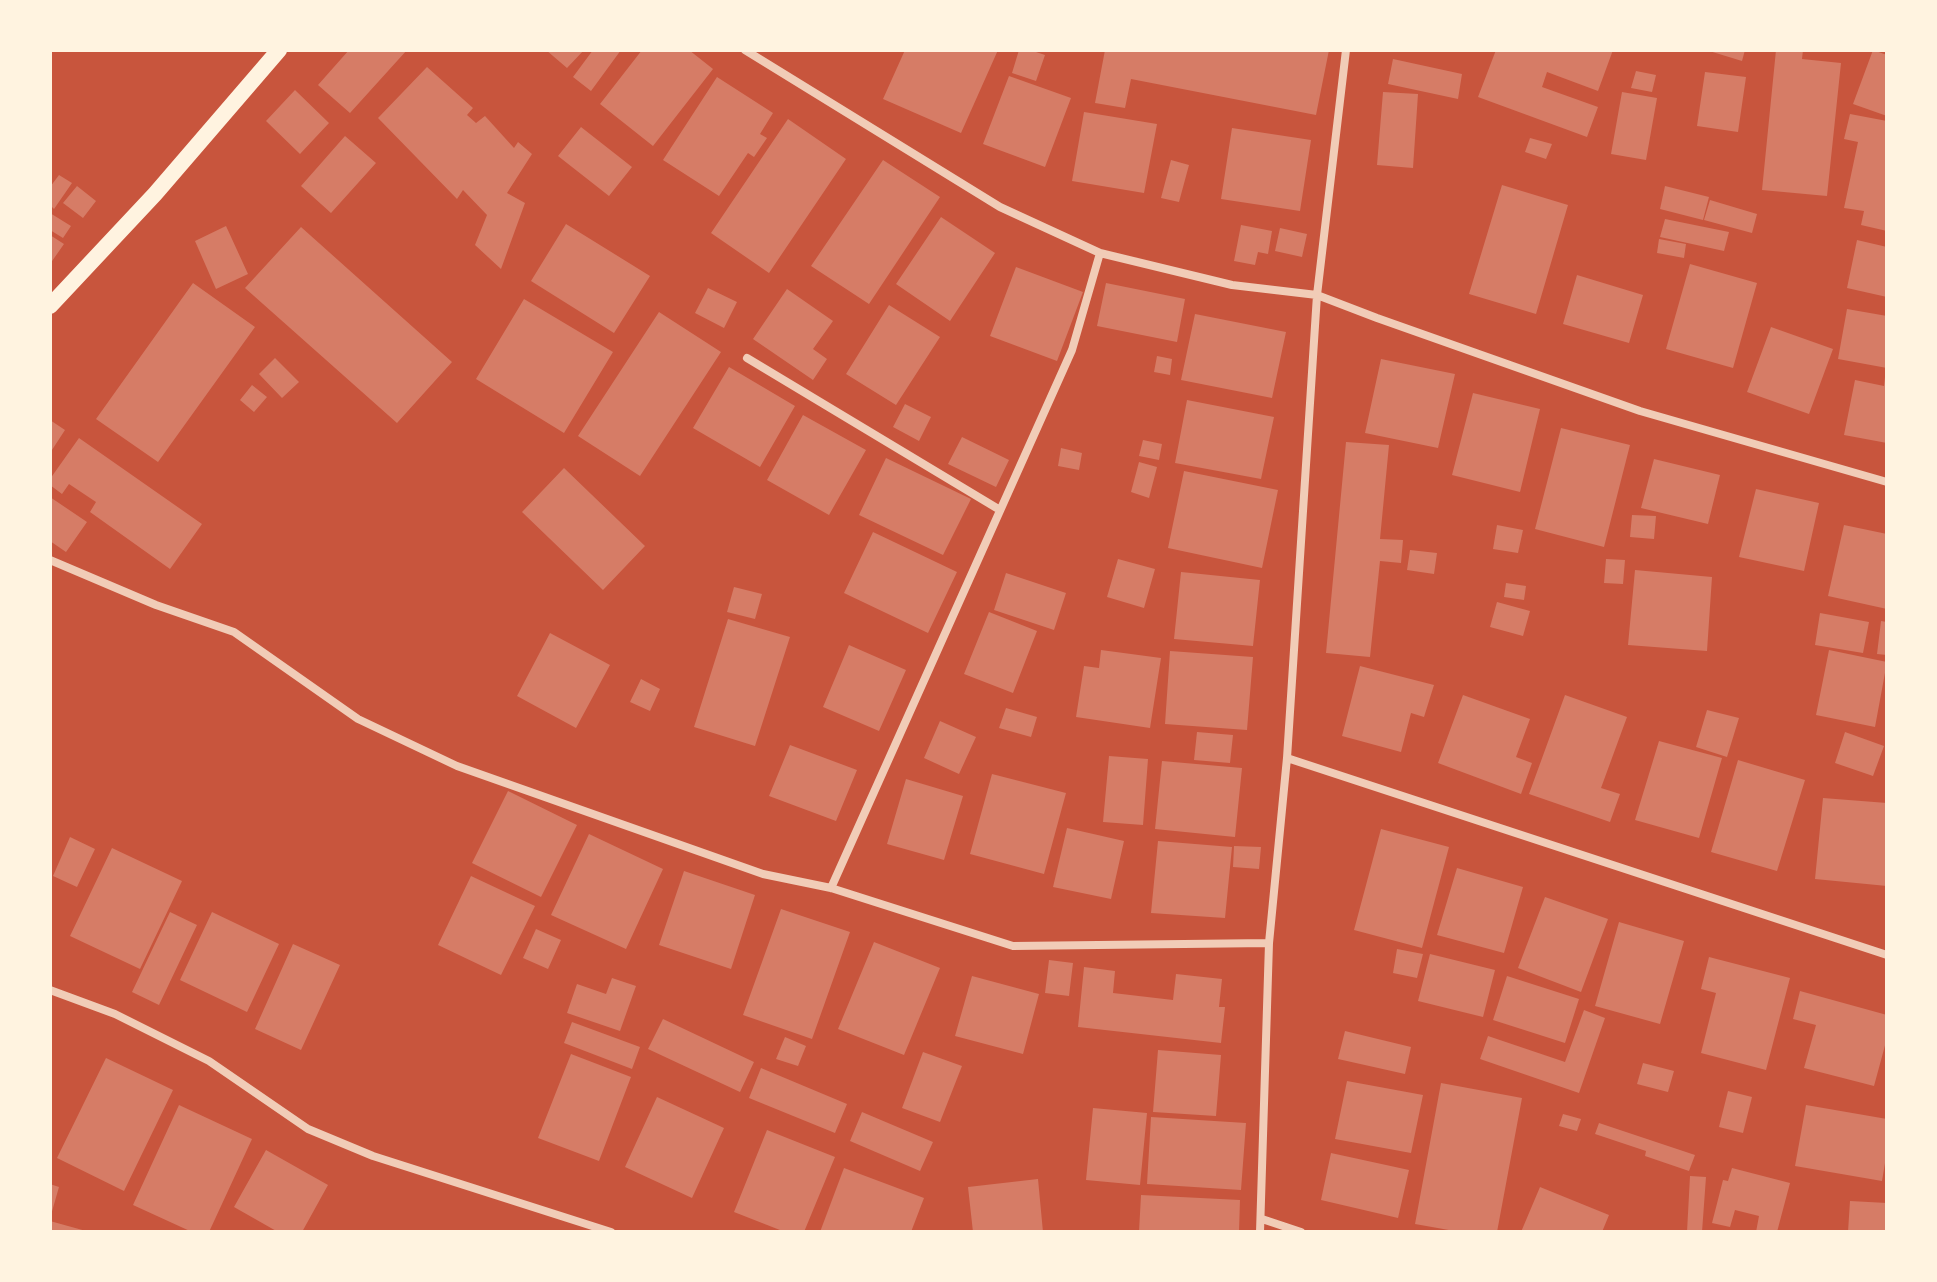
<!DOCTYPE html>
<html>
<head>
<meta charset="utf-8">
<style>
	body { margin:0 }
	#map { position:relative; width:1937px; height:1282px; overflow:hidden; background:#c8553d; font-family:"Source Serif 4",serif }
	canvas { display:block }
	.frame { position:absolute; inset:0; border:52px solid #fff3e0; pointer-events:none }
</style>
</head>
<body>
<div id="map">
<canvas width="1937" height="1282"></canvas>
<div class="frame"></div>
</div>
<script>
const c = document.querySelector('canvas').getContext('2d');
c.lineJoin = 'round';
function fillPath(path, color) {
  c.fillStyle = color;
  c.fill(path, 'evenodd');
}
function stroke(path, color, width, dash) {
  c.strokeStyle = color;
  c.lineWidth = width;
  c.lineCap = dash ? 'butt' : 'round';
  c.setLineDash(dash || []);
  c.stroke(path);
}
fillPath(new Path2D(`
	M349,50H407L350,113L318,85Z
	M546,50H584L567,68Z
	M593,50H621L591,91L573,77Z
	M642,50H689L713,69L653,146L600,104Z
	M905,50H998L961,133L883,99Z
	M1019,50H1030L1045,55L1036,81L1012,73Z
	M1105,50H1329L1316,115L1131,79L1125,108L1095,103Z
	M1496,50H1613L1598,91L1547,72L1542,87L1598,107L1587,137L1478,97Z
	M1706,50H1745L1742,61Z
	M1776,50H1803L1802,59L1841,63L1827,196L1762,190Z
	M1873,50L1887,55V116L1853,104Z
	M1393,59L1462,74L1458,99L1388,84Z
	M427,67L473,108L467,115L476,123L485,116L514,148L518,142L532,154L507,193L525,203L501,269L475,245L487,215L463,190L457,199L378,118Z
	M1636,71L1656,75L1652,92L1631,88Z
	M1705,72L1746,77L1738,132L1697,126Z
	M1009,76L1071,98L1045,167L983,144Z
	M717,77L773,113L760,134L767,138L754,157L748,153L719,196L663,160Z
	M295,90L329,123L300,154L266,121Z
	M1383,92L1418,94L1413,168L1377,165Z
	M1622,92L1657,98L1646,160L1611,154Z
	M1084,112L1157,124L1144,193L1072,181Z
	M1850,114L1887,121V231L1861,225L1864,211L1844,208L1858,142L1844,139Z
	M788,119L846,159L769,273L711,233Z
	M581,127L632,167L609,196L558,156Z
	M1232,128L1311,140L1300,211L1221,199Z
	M345,136L376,163L331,213L301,186Z
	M1530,138L1552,144L1546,159L1525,152Z
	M883,160L940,197L869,304L811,266Z
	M1171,160L1189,165L1179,202L1161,198Z
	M59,175L72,183L54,209L50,205V187Z
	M1502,185L1568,205L1536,314L1469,294Z
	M77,186L96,201L83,218L63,203Z
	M1665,186L1709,197L1703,220L1660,209Z
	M1710,200L1757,214L1752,233L1704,220Z
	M50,213L71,226L63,238L50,230Z
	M941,217L995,253L950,321L896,284Z
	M1665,219L1729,232L1724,251L1660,237Z
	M566,224L650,276L614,333L531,281Z
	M1241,225L1272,231L1268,254L1258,252L1255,265L1234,261Z
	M226,226L248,274L216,289L195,241Z
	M301,227L452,362L397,423L245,288Z
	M1280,228L1307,234L1302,257L1275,251Z
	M50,235L64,244L50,264Z
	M1659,239L1686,244L1684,258L1657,253Z
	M1857,240L1887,247V297L1847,288Z
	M1690,264L1757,283L1733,368L1666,349Z
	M1016,267L1083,292L1057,361L990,336Z
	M1577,275L1643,295L1629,343L1563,324Z
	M193,283L255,327L158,462L96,419Z
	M1106,283L1185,299L1177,342L1097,326Z
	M708,288L737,302L724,328L695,313Z
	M787,289L833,321L813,349L827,359L813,380L753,339Z
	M524,299L613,352L564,433L476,379Z
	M889,305L940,337L896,405L846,374Z
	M1847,309L1887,316V368L1838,359Z
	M659,312L721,352L640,476L578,436Z
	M1195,314L1286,332L1272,398L1181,380Z
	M1771,327L1833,349L1809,414L1747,392Z
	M1157,356L1172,359L1170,375L1154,372Z
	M275,358L299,382L282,398L259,374Z
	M1381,359L1455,374L1438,448L1365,433Z
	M729,367L795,406L760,467L693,428Z
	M1885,377L1887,443L1844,435L1855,380L1884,386Z
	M252,385L267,397L254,412L240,400Z
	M1473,393L1540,409L1520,492L1452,475Z
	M1187,400L1274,417L1261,479L1175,463Z
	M905,404L931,417L919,441L893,427Z
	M803,415L866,450L829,515L767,480Z
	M50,420L65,430L50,453Z
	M1561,428L1630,445L1604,547L1535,529Z
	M962,437L1009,460L996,487L948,464Z
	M79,438L202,524L170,569L90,512L96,502L69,484L62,494L50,485V479Z
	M1143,440L1162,444L1159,460L1139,456Z
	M1346,442L1389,445L1380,539L1403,540L1401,563L1380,561L1370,657L1326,653Z
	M1061,448L1082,453L1079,470L1058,466Z
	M886,458L971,499L943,555L859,515Z
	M1654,459L1720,475L1708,524L1641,508Z
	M1139,462L1157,467L1149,498L1131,492Z
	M564,468L645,546L603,590L522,512Z
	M1184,471L1278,490L1262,568L1168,548Z
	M1756,489L1819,503L1804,571L1739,557Z
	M50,497L87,522L66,552L50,541Z
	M1632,515L1656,516L1654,539L1630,537Z
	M1497,525L1523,530L1518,553L1493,549Z
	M1844,525L1887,534V609L1828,596Z
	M873,532L957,572L928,633L844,593Z
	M1410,550L1437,553L1434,574L1407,570Z
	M1118,559L1155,569L1144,608L1107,597Z
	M1606,559L1625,560L1623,584L1604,583Z
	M1635,570L1712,577L1707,651L1628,645Z
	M1181,572L1260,580L1253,646L1174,639Z
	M1006,573L1066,593L1054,630L994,610Z
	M1506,583L1526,586L1524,600L1504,597Z
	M734,587L762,594L755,619L727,612Z
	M1497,602L1530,611L1523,636L1490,627Z
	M989,612L1037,631L1013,693L964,674Z
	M1820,613L1869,622L1863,653L1815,645Z
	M728,619L790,637L755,746L694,727Z
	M1881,621L1887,622V655L1877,654Z
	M550,633L610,665L576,728L517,696Z
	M849,645L906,670L879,731L823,707Z
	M1101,650L1161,658L1150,728L1076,717L1084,666L1099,668Z
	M1829,650L1887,662L1875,727L1816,715Z
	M1170,651L1253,657L1247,730L1165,724Z
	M1360,666L1434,685L1424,717L1411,713L1401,752L1342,736Z
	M641,679L660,689L650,711L630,702Z
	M1463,695L1530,719L1516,757L1532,763L1521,794L1438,763Z
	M1565,695L1627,717L1601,788L1620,794L1610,822L1529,794Z
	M1006,708L1037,717L1031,737L999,728Z
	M1707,710L1739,718L1727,757L1696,747Z
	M940,721L976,737L959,774L924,758Z
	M1197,732L1233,735L1230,763L1194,760Z
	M1845,732L1884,746L1873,776L1835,763Z
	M1659,741L1722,758L1699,838L1635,820Z
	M790,745L857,770L836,821L769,796Z
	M1109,756L1148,759L1143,825L1103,822Z
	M1738,760L1805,780L1777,871L1711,852Z
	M1162,761L1242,768L1235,837L1155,829Z
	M992,774L1066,793L1044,874L970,854Z
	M906,779L963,796L944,860L887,844Z
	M508,791L577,825L541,897L472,863Z
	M1823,798L1887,803V886L1815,879Z
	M1067,828L1124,841L1111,899L1053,887Z
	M1381,829L1449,847L1422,948L1354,930Z
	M589,834L663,869L626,949L551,915Z
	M70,837L95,849L77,887L53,876Z
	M1158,841L1232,847L1225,918L1151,913Z
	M1234,846L1261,847L1259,869L1233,867Z
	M112,848L182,881L140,969L70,936Z
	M1457,868L1523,887L1504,953L1437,935Z
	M684,871L755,895L731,969L659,945Z
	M471,876L535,906L501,975L438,945Z
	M1545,897L1608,919L1581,992L1518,968Z
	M781,909L850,932L812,1039L743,1015Z
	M170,912L197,925L159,1005L132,992Z
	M212,912L279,944L247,1012L180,980Z
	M1619,922L1684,941L1660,1024L1595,1006Z
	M536,929L561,940L548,969L523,958Z
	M874,942L940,968L904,1055L838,1029Z
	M293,944L340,965L301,1050L255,1029Z
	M1397,949L1423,954L1417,978L1393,973Z
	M1430,954L1495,970L1483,1017L1418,1001Z
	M1709,957L1790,978L1766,1070L1701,1053L1716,993L1701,989Z
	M1049,960L1073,963L1069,996L1045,993Z
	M1084,967L1115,971L1113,993L1173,1000L1176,974L1222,979L1219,1007H1225L1221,1043L1078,1027Z
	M972,976L1039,994L1023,1054L955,1036Z
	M1507,976L1579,999L1565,1043L1493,1020Z
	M612,978L636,986L620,1031L567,1013L577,984L606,994Z
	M1800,991L1887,1015V1038L1874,1086L1804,1068L1816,1025L1793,1019Z
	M1584,1010L1605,1018L1579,1093L1480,1059L1488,1036L1565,1062Z
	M663,1019L754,1062L740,1092L648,1049Z
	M572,1022L640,1047L632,1069L564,1043Z
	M1345,1031L1411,1047L1405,1074L1338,1059Z
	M785,1037L806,1046L798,1066L776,1059Z
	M1158,1050L1221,1055L1216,1116L1153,1112Z
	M923,1052L962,1066L940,1122L902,1108Z
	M571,1054L631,1077L599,1161L538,1138Z
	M106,1058L173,1090L124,1191L57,1158Z
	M1643,1063L1674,1071L1668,1092L1637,1084Z
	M761,1068L847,1104L835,1133L749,1098Z
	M1347,1081L1423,1095L1411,1153L1335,1139Z
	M1441,1083L1522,1098L1497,1232H1460L1415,1224Z
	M1728,1091L1752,1097L1743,1133L1719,1127Z
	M657,1097L724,1128L692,1198L625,1167Z
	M179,1105L252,1139L209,1232H192L133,1205Z
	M1806,1105L1887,1119V1151L1882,1181L1795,1166Z
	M1093,1108L1147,1113L1140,1185L1086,1180Z
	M862,1112L933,1142L920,1171L850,1141Z
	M1563,1114L1581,1119L1577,1131L1559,1126Z
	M1151,1117L1246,1123L1241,1190L1147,1184Z
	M1599,1123L1695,1155L1689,1171L1645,1156L1646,1151L1595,1134Z
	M767,1130L835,1157L804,1232H785L734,1212Z
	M266,1150L328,1185L302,1232H278L234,1207Z
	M1331,1153L1409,1170L1398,1218L1321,1200Z
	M844,1168L924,1198L911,1232H820Z
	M1732,1168L1790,1183L1777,1232H1756L1759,1216L1735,1210L1730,1227L1712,1223L1723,1180L1728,1181Z
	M1690,1176L1706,1177L1702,1232H1687Z
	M1038,1179L1043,1232H973L968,1187Z
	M50,1184L59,1187L51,1215H50Z
	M1540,1187L1609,1215L1602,1232H1521Z
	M1141,1195L1240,1200L1239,1232H1139Z
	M1850,1201L1887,1203L1885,1232H1848Z
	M50,1221L86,1231V1232H50Z`), '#d67c66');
stroke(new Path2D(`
	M745,50L1000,207L1100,253L1232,285L1317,295L1377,318L1640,411L1887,482
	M747,358L1000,510
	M50,560L156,605L234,632L358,719L457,766L763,874L831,888L1013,946L1269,943
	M1287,758L1887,955
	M831,888L1072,350L1100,253
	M50,990L115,1014L209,1061L308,1129L373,1156L611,1232
	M1262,1219L1301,1232
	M1260,1232L1269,943L1287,758L1317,295L1346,50`), '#f1ccb7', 8);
stroke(new Path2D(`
	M50,306L155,194L279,50`), '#fff3e0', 16);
</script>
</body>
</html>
